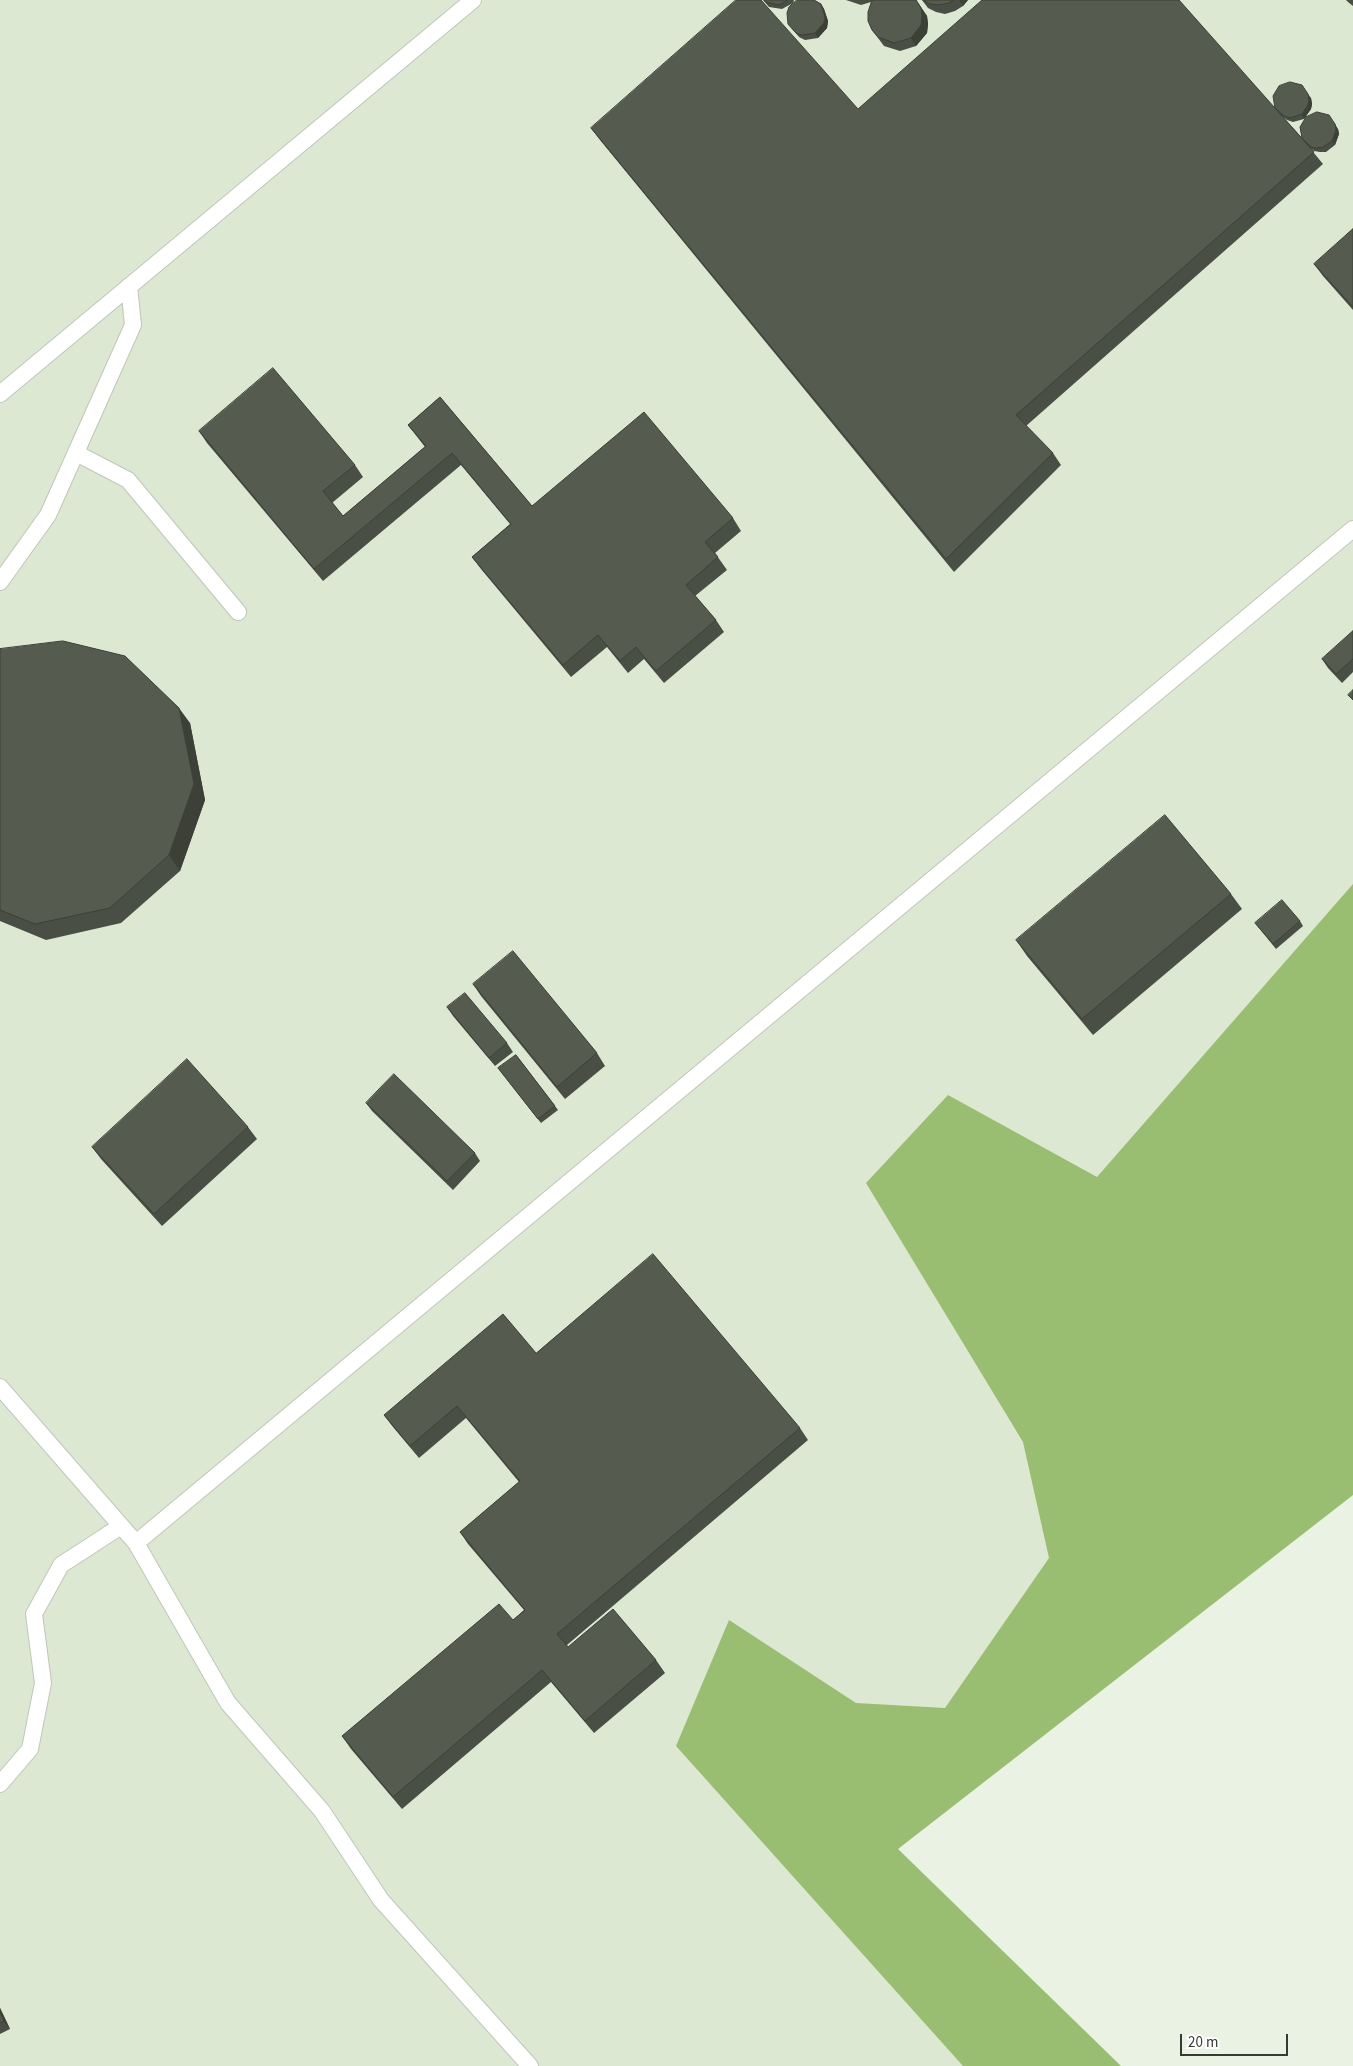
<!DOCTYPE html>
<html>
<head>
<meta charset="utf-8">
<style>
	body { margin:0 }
	#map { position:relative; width:1353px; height:2066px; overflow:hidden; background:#eaf2e3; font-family:"Source Sans 3",sans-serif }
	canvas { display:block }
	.scale { position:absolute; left:1180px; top:2034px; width:108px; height:22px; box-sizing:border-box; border:2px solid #373934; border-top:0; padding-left:6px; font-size:15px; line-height:18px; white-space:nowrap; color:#373934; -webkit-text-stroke:4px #fff; paint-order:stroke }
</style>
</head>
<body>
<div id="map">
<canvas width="1353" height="2066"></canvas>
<div class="scale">20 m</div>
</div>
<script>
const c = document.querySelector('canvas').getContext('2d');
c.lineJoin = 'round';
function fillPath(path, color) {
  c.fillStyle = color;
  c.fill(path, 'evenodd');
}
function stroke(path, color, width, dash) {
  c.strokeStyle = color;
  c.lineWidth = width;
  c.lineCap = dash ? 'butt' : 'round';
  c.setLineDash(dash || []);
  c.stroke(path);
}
fillPath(new Path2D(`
	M0,0H1353V1495L898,1849L1121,2066H0Z`), '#dde8d3');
fillPath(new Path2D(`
	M1353,884V1495L898,1849L1121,2066H963L676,1746L729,1620L856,1703L945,1708L1049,1558L1023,1442L866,1183L948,1095L1097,1177Z`), '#99be72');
const lane = new Path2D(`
	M0,394L473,0
	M76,453L128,480L238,612
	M0,582L48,515L133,325L129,286
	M0,1387L136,1543L228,1703L322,1811L381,1900L530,2066
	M136,1543L1353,529
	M0,1784L30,1749L43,1683L34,1614L61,1565L121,1526`);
stroke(lane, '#bfc7b9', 18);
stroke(lane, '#fff', 16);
fillPath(new Path2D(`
	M763,0H794L793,3L782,9L769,7Z
	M846,0H916L927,16L928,24L927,33L916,46L900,51L884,46L872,30L871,2L861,5Z
	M922,0H968L963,6L955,11L945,14L936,12L928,8Z
	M1346,0H1353V6L1348,2Z
	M821,4L824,9L828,21L827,28L818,38L805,40L799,37L788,24Z
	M1311,98L1312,104L1311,109L1304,119L1293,122L1287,120L1282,116L1303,139L1338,129L1339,134L1335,145L1326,152H1320L1314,151L1309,147L1323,164L1026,426L1053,453L1061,465L954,572L600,140L591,128L858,109L1275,108Z
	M1353,229V310L1323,276L1314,264Z
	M440,397L532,506L733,518L741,531L715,553L727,570L695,596L716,620L724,632L664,683L644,659L628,673L607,647L571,677L481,569L472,557L510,524L461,465L323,581L207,443L199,431L355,465L363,477L332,503L343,516L425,447L408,425Z
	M1353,631V672L1342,683L1328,668L1322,659Z
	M0,649L190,723L205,800L180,871L121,923L46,940L0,921Z
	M1231,894L1242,909L1093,1035L1027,956L1016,940Z
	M1300,921L1303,926L1276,949L1255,923Z
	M473,984L597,1053L605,1066L565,1099L481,996Z
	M447,1007L507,1043L513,1052L495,1066L453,1016Z
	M516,1055L558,1110L541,1123L498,1068Z
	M366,1103L475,1153L480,1161L453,1190L372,1111Z
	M248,1127L257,1139L162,1226L101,1159L92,1147Z
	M536,1353L800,1428L808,1440L567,1645L568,1647L656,1660L665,1673L594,1733L551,1682L402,1809L351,1749L342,1736L513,1620L524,1610L468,1544L460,1532L519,1482L466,1418L419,1458L393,1427L384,1415Z
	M0,2008L10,2029L0,2034Z`), '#494f44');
fillPath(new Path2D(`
	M916,0L927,16L928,24L927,33L916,46L911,38Z
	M959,0H968L963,6Z
	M821,4L824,9L828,21L827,28L818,38L815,33Z
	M1308,94L1311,98L1312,104L1311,109L1304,119L1302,114Z
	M1335,124L1338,129L1339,134L1335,145L1332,141Z
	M179,708L190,723L205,800L180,871L169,855Z
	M0,2008L10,2029L4,2021L0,2012Z`), '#3c4037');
const building = new Path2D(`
	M736,0H761L858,109L982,0H1179L1314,152L1016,415L1053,453L946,559L591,128Z
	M764,0H788L779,5L766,2Z
	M797,0H814L821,4L825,17L824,23L815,33L802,35L796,33L788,24L787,13L789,7Z
	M873,0H916L921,8L922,16L921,25L911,38L894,43L878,37L872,30L868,21V12L871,3Z
	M923,0H954L949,3L939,5L930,4Z
	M1290,82L1302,85L1308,94L1309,100L1308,105L1302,114L1290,118L1284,116L1275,108L1273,96L1279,86Z
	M1317,112L1329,115L1335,124L1336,130L1332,141L1323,147L1317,148L1311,147L1302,138L1300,127L1306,117Z
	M1353,229V307L1314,264Z
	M273,368L355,465L323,491L343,516L426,446L408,425L440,397L532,506L644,412L733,518L705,542L718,557L686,585L716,620L656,671L636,647L620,661L598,635L563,665L472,557L511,524L452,453L314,569L199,431Z
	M1353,631V659L1336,674L1322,659Z
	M63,641L125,656L179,708L194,784L169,855L110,908L35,924L0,910V649Z
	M1353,690V700L1348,695Z
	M1165,815L1231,894L1082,1019L1016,940Z
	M1282,900L1300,921L1273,944L1255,923Z
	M513,951L597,1053L557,1087L473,984Z
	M465,993L507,1043L489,1058L447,1007Z
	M516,1055L555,1106L538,1119L498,1068Z
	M187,1059L248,1127L154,1214L92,1147Z
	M394,1074L475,1153L447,1181L366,1103Z
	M653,1254L800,1428L557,1634L568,1647L613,1609L656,1660L585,1721L542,1670L393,1797L342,1736L499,1604L513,1620L525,1610L460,1532L520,1481L457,1406L410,1446L384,1415L503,1314L536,1353Z
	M0,2012L4,2021L0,2023Z`);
fillPath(building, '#555c4f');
stroke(building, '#3c4037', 1);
</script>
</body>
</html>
